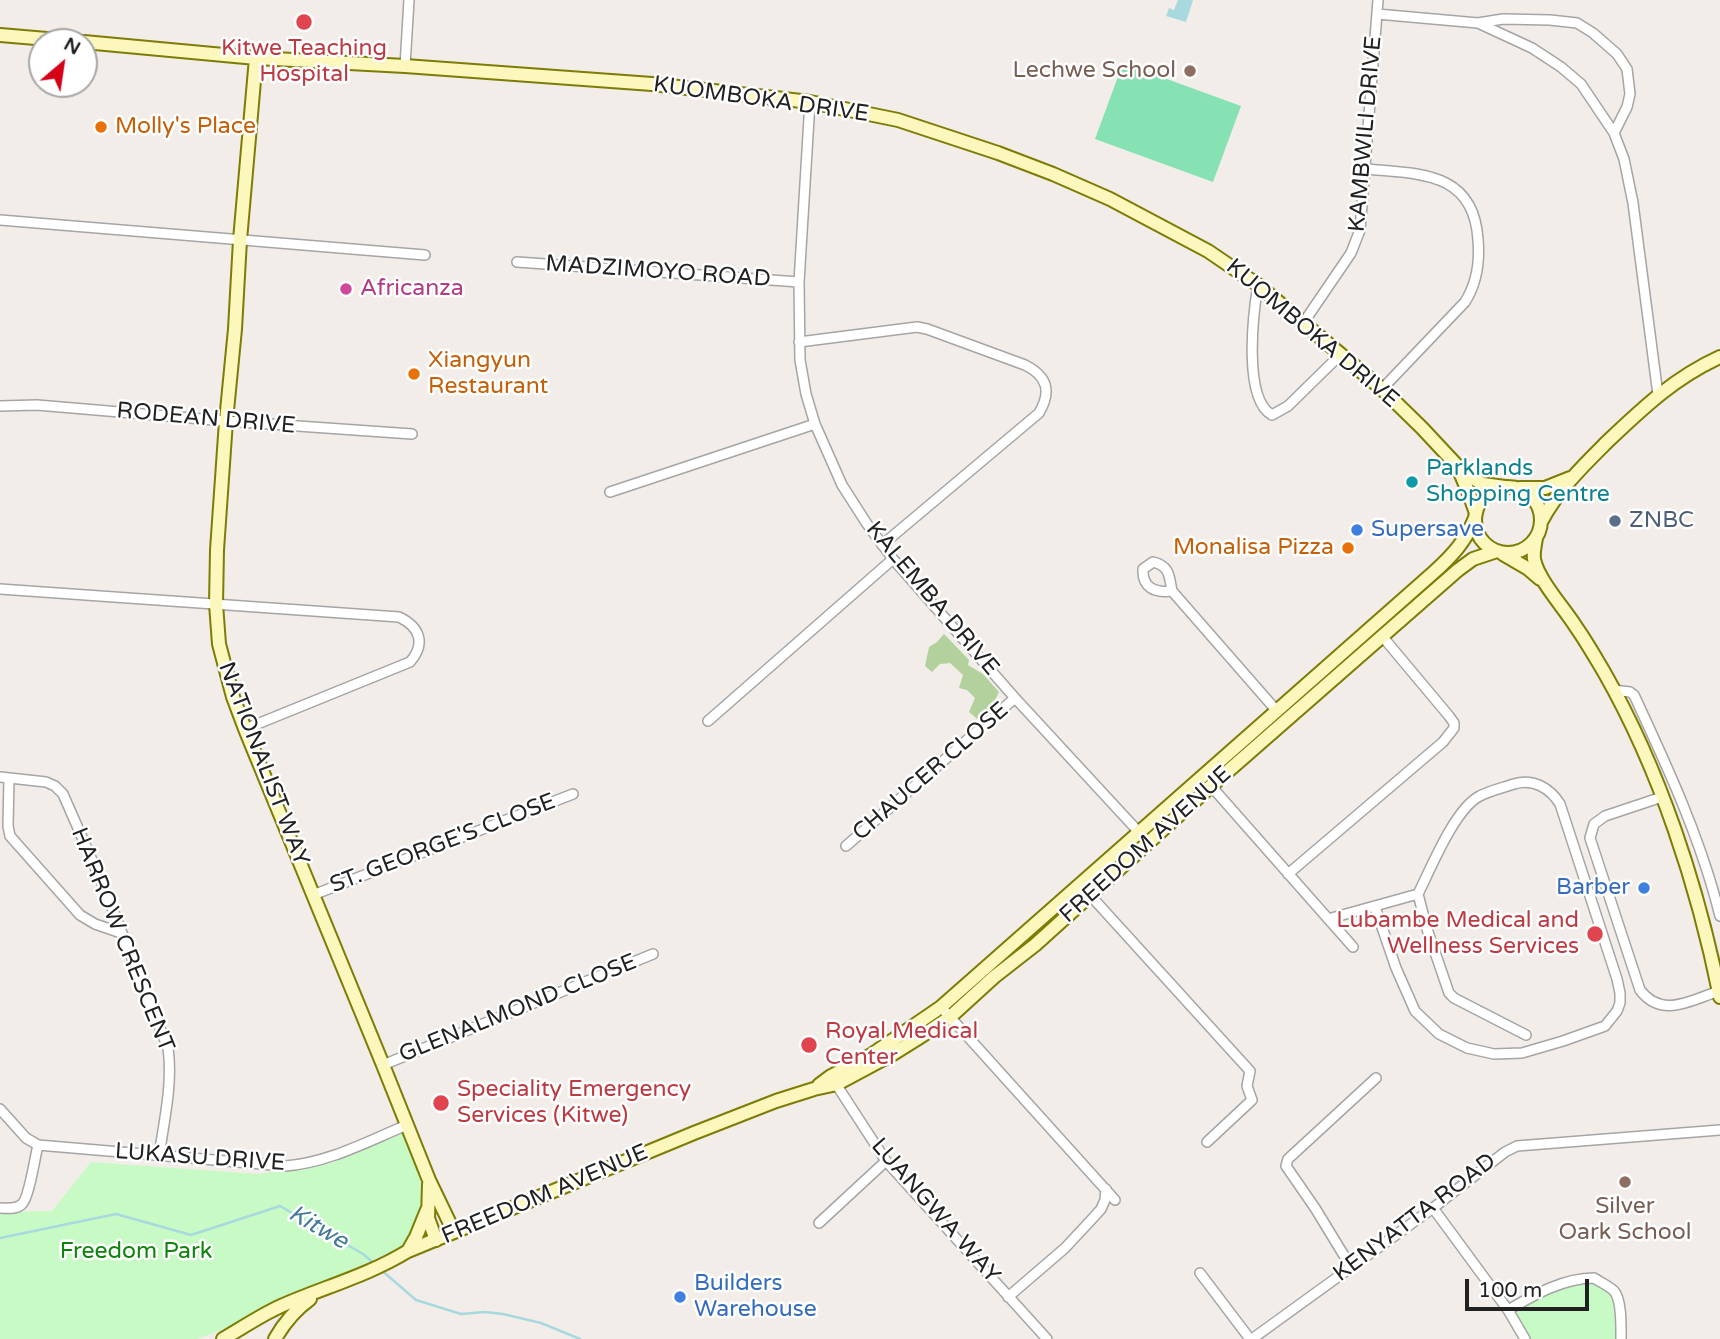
<!DOCTYPE html>
<html>
<head>
<meta charset="utf-8">
<style>
	body { margin:0 }
	#map { position:relative; width:1720px; height:1339px; overflow:hidden; background:#f2ede8; font-family:"Varela Round",sans-serif }
	canvas { display:block }
	.north { position:absolute; left:28px; top:28px; width:70px; height:70px; box-sizing:border-box; background:#fff; border:2px solid #a6a6a6; border-radius:50%; rotate:29deg; font-size:19px; font-weight:700; line-height:28px; text-align:center; color:#212121 }
	.north::after { content:''; display:block; margin:auto; width:24px; height:32px; background:#d30018; clip-path:polygon(50% 0,100% 100%,50% 72%,0 100%) }
	.scale { position:absolute; left:1465px; top:1279px; width:124px; height:32px; box-sizing:border-box; border:4px solid #212121; border-top:0; padding-left:9px; font-size:21px; line-height:24px; white-space:nowrap; color:#212121; -webkit-text-stroke:5px #fff; paint-order:stroke }
</style>
</head>
<body>
<div id="map">
<canvas width="1720" height="1339"></canvas>
<div class="north">N</div>
<div class="scale">100 m</div>
</div>
<script>
const c = document.querySelector('canvas').getContext('2d');
c.lineJoin = 'round';
function fillPath(path, color) {
  c.fillStyle = color;
  c.fill(path, 'evenodd');
}
function stroke(path, color, width, dash) {
  c.strokeStyle = color;
  c.lineWidth = width;
  c.lineCap = dash ? 'butt' : 'round';
  c.setLineDash(dash || []);
  c.stroke(path);
}
function write(font, color, halo, rows, align = 'center') {
  c.font = font + ' "Varela Round",sans-serif';
  c.lineWidth = 5;
  c.setLineDash([]);
  c.textBaseline = 'middle';
  c.strokeStyle = halo;
  c.fillStyle = color;
  for (const [text, x, y, turn = 0] of rows) {
    c.save();
    c.translate(x, y);
    c.rotate((+turn || 0) * Math.PI / 180);
    c.textAlign = isNaN(turn) ? turn : align;
    if (halo) c.strokeText(text, 0, 0);
    c.fillText(text, 0, 0);
    c.restore();
  }
}
fillPath(new Path2D(`
	M944,634L969,660L968,665L983,674L999,692L993,704L999,708L982,723L969,712L975,698L967,690L959,688L963,675L950,663L940,664L932,672L925,666L929,647L937,642Z`), '#b2d19d');
fillPath(new Path2D(`
	M406,1132L425,1196L405,1245L229,1327L197,1339H0V1212L52,1211L91,1162L258,1174L332,1163Z
	M1593,1281L1616,1297L1618,1339H1529L1516,1313L1544,1293Z`), '#c8fac6');
fillPath(new Path2D(`
	M1123,63L1241,106L1213,182L1095,139Z`), '#86e1b3');
fillPath(new Path2D(`
	M1178,0H1193L1186,22L1166,16L1169,8L1174,10Z`), '#a8d9df');
stroke(new Path2D(`
	M0,1238L116,1214L191,1235L280,1206L363,1254L376,1265
	M380,1269L416,1300L461,1314L485,1312L503,1314L541,1323L580,1339`), '#a8d9df', 2.5);
const street = new Path2D(`
	M1377,14L1478,23L1532,48L1561,67L1581,84L1614,133L1624,159L1633,203L1658,395
	M1478,23L1503,19L1550,20L1577,23L1593,33L1617,54L1627,69L1630,94L1627,107L1614,133
	M405,66L409,0
	M810,102L799,282L800,360L806,394L815,424L842,485L867,524L893,559L1015,698L1148,842
	M1366,169C1419,174 1474,171 1478,240C1480,263 1477,283 1465,302L1382,389
	M0,220L425,255
	M517,262L799,282
	M1258,285C1253,314 1243,399 1272,415L1288,406L1341,354
	M1304,322L1351,253L1360,230L1378,0
	M799,342L917,327L927,329L1025,365C1047,376 1052,391 1039,413L882,545
	M0,406L37,405L226,421L412,434
	M610,492L815,424
	M1153,562C1170,566 1169,576 1172,591C1155,593 1142,588 1143,569Z
	M0,589L399,617C420,627 426,644 410,662L245,729
	M1172,591L1276,710
	M1613,690L1630,692L1634,695C1667,766 1701,839 1720,916
	M708,721L893,559
	M0,777L46,782L55,786L63,794L102,883L168,1048C173,1083 164,1121 159,1156
	M9,778L8,826L10,836L80,915L95,924L121,933
	M1211,786L1353,947
	M1662,797L1605,816L1594,824L1590,838L1640,990C1662,1019 1691,1000 1719,991
	M846,846L1015,698
	M1288,874L1443,742L1454,728V723L1449,716L1382,636
	M313,895L573,794
	M1090,895L1250,1071L1247,1086L1252,1100L1207,1142
	M1375,907L1396,968L1415,1011L1439,1034L1467,1048L1494,1054L1522,1053L1563,1041L1605,1026L1617,1011L1620,1003V993L1617,979L1560,804C1550,788 1533,778 1514,784C1502,788 1488,791 1478,797C1454,811 1431,868 1418,894L1427,929L1449,993L1454,998L1526,1035
	M1328,919L1418,894
	M941,1007L1115,1200
	M383,1065L653,954
	M834,1081L886,1161L1047,1339
	M0,1109L26,1138L38,1145L285,1166C328,1163 368,1141 407,1125
	M0,1208C7,1208 16,1210 22,1204C29,1198 35,1157 38,1145
	M1433,1208L1508,1310L1525,1339
	M819,1223L886,1161
	M1351,1267L1315,1208L1286,1166L1288,1159L1376,1078
	M1200,1273L1250,1339
	M1008,1297L1065,1248L1092,1219L1101,1209L1105,1200L1106,1189
	M1508,1310C1534,1295 1563,1278 1594,1278C1600,1282 1609,1286 1614,1291C1622,1300 1621,1327 1621,1339
	M1252,1339L1433,1208L1505,1152L1517,1146L1720,1130`);
const secondary = new Path2D(`
	M0,35L82,42
	M84,42L256,58L405,66L652,84L810,102L898,120L998,153L1053,174L1110,199L1208,251L1258,285L1382,389L1422,428L1464,473L1483,484L1505,487
	M256,58L240,240L235,329L226,421L217,550L216,604L219,644L233,697L245,729L383,1065L429,1180L454,1232
	M1459,470L1468,491L1476,513
	M1475 520a33 33 0 1 1 66 0a33 33 0 1 1-66 0Z
	M1520,488H1545L1570,478
	M1541,522C1558,490 1582,467 1607,442C1643,408 1674,378 1720,357
	M1536,538C1535,545 1533,552 1534,559C1538,580 1565,609 1576,627C1586,641 1595,657 1604,672C1660,770 1698,887 1720,997
	M1503,554L1527,568L1540,579
	M819,1085L831,1076L871,1055L941,1007L1433,573C1451,557 1466,541 1475,518
	M429,1184L428,1218L436,1240
	M408,1251L416,1237L427,1210
	M223,1339C242,1328 261,1315 281,1306C324,1287 367,1276 408,1251L694,1133L776,1101L814,1089L837,1084L893,1054L917,1039L949,1018L994,977L1035,945L1211,786L1458,570L1473,559L1497,551
	M275,1339C284,1323 295,1310 310,1299`);
stroke(street, '#a5a5a5', 12);
stroke(secondary, '#7d7c04', 16);
stroke(street, '#fff', 9);
stroke(secondary, '#fbf7bd', 12);
for (const [x, y, r, color] of [
	[304,22,9,"#e0444e"],
	[1190,71,7,"#8d6e63"],
	[101,127,7,"#e8710a"],
	[346,289,7,"#d1479c"],
	[414,374,7,"#e8710a"],
	[1412,482,7,"#0f9aa8"],
	[1615,521,7,"#5c6f8a"],
	[1357,530,7,"#3f7fe0"],
	[1348,548,7,"#e8710a"],
	[1644,888,7,"#3f7fe0"],
	[1595,934,9,"#e0444e"],
	[809,1045,9,"#e0444e"],
	[441,1103,9,"#e0444e"],
	[1625,1182,7,"#8d6e63"],
	[680,1297,7,"#3f7fe0"]
]) {
  const dot = new Path2D();
  dot.arc(x, y, r, 0, 2 * Math.PI);
  c.fillStyle = color;
  c.fill(dot);
  stroke(dot, '#fff', 2.5);
}
write('23px', '#be3a42', '#fff', [
	["Kitwe Teaching",304,49,"center"],
	["Hospital",304,75,"center"],
	["Lubambe Medical and",1579,921,"right"],
	["Wellness Services",1579,947,"right"],
	["Royal Medical",825,1032],
	["Center",825,1058],
	["Speciality Emergency",457,1090],
	["Services (Kitwe)",457,1116]
], 'left');
write('23px', '#785e54', '#fff', [
	["Lechwe School",1176,71],
	["Silver",1625,1207,"center"],
	["Oark School",1625,1233,"center"]
], 'right');
write('23px', '#212121', '#fff', [
	["KUOMBOKA DRIVE",761,100,8],
	["KAMBWILI DRIVE",1366,134,-85],
	["MADZIMOYO ROAD",658,272,4],
	["KUOMBOKA DRIVE",1312,334,40],
	["RODEAN DRIVE",206,419,5],
	["KALEMBA DRIVE",932,599,50],
	["NATIONALIST WAY",263,764,69],
	["CHAUCER CLOSE",931,772,-41],
	["ST. GEORGE'S CLOSE",443,844,-21],
	["FREEDOM AVENUE",1146,845,-42],
	["HARROW CRESCENT",122,940,68],
	["GLENALMOND CLOSE",518,1009,-22],
	["LUKASU DRIVE",200,1158,4],
	["FREEDOM AVENUE",545,1195,-23],
	["LUANGWA WAY",935,1211,49],
	["KENYATTA ROAD",1415,1218,-37]
]);
write('23px', '#c56008', '#fff', [
	["Molly's Place",115,127],
	["Xiangyun",428,361],
	["Restaurant",428,387],
	["Monalisa Pizza",1334,548,"right"]
], 'left');
write('23px', '#b23c85', '#fff', [
	["Africanza",360,289]
], 'left');
write('23px', '#0d838f', '#fff', [
	["Parklands",1426,469],
	["Shopping Centre",1426,495]
], 'left');
write('23px', '#4e5e75', '#fff', [
	["ZNBC",1629,521]
], 'left');
write('23px', '#366cbe', '#fff', [
	["Supersave",1371,530],
	["Barber",1630,888,"right"],
	["Builders",694,1284],
	["Warehouse",694,1310]
], 'left');
write('23px', '#0e840b', '#fff', [
	["Freedom Park",136,1252]
]);
write('italic 24px', '#42799c', '#fff', [
	["Kitwe",318,1228,30]
]);
</script>
</body>
</html>
